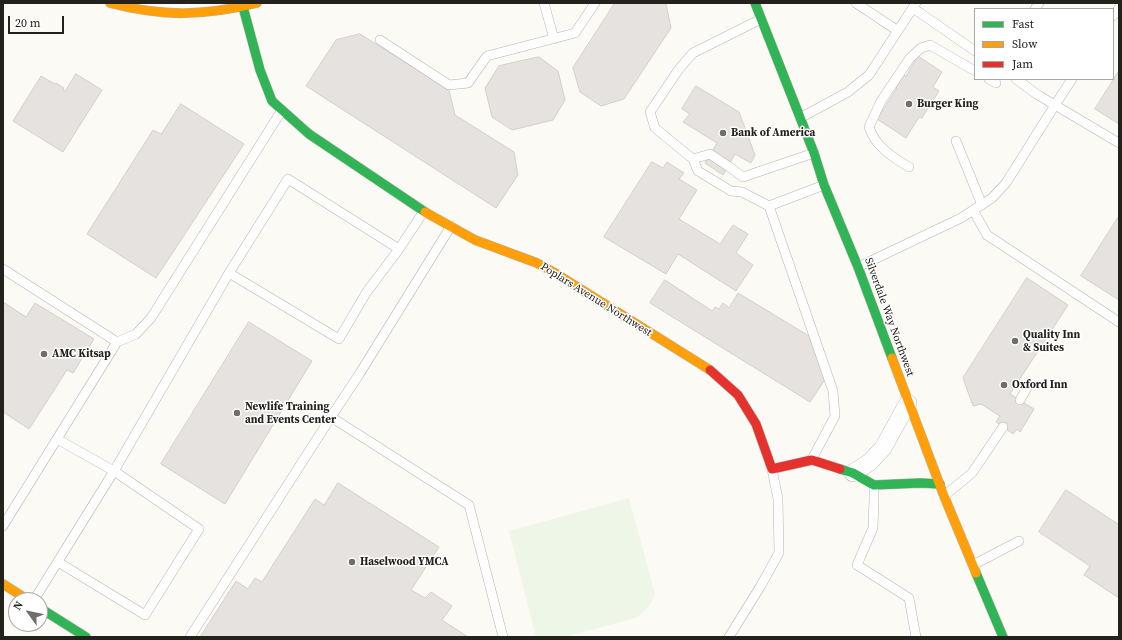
<!DOCTYPE html>
<html>
<head>
<meta charset="utf-8">
<style>
	body { margin:0 }
	#map { position:relative; width:1122px; height:640px; overflow:hidden; background:#fcfaf5; font-family:"Source Serif 4",serif }
	canvas { display:block }
	.frame { position:absolute; inset:0; border:4px solid #23221d; pointer-events:none }
	.legend { position:absolute; left:974px; top:8px; width:140px; height:72px; box-sizing:border-box; background:#fff; border:1px solid #a7a7a5; margin:0; padding:5px 7px; list-style:none; font-size:12px; color:#23221d }
	.legend li { display:flex; align-items:center; gap:8px; height:20px }
	.legend b { width:20px; border:1px solid #a7a7a5 }
	.north { position:absolute; left:8px; top:592px; width:40px; height:40px; box-sizing:border-box; background:#fff; border:1px solid #a7a7a5; border-radius:50%; rotate:303deg; font-size:11px; font-weight:700; line-height:16px; text-align:center; color:#23221d }
	.north::after { content:''; display:block; margin:auto; width:14px; height:18px; background:#6f6e69; clip-path:polygon(50% 0,100% 100%,50% 72%,0 100%) }
	.scale { position:absolute; left:8px; top:16px; width:56px; height:18px; box-sizing:border-box; border:2px solid #23221d; border-top:0; padding-left:5px; font-size:12px; line-height:14px; white-space:nowrap; color:#23221d; -webkit-text-stroke:3px #fff; paint-order:stroke }
</style>
</head>
<body>
<div id="map">
<canvas width="1122" height="640"></canvas>
<div class="frame"></div>
<ul class="legend">
<li><b style="height:5px;background:#30b455"></b>Fast</li>
<li><b style="height:5px;background:#ff9f0a"></b>Slow</li>
<li><b style="height:5px;background:#e5322d"></b>Jam</li>
</ul>
<div class="north">N</div>
<div class="scale">20 m</div>
</div>
<script>
const c = document.querySelector('canvas').getContext('2d');
c.lineJoin = 'round';
function fillPath(path, color) {
  c.fillStyle = color;
  c.fill(path, 'evenodd');
}
function stroke(path, color, width, dash) {
  c.strokeStyle = color;
  c.lineWidth = width;
  c.lineCap = dash ? 'butt' : 'round';
  c.setLineDash(dash || []);
  c.stroke(path);
}
function write(font, color, halo, rows, align = 'center') {
  c.font = font + ' "Source Serif 4",serif';
  c.lineWidth = 3;
  c.setLineDash([]);
  c.textBaseline = 'middle';
  c.strokeStyle = halo;
  c.fillStyle = color;
  for (const [text, x, y, turn = 0] of rows) {
    c.save();
    c.translate(x, y);
    c.rotate((+turn || 0) * Math.PI / 180);
    c.textAlign = isNaN(turn) ? turn : align;
    if (halo) c.strokeText(text, 0, 0);
    c.fillText(text, 0, 0);
    c.restore();
  }
}
fillPath(new Path2D(`
	M629,498L655,594C650,606 646,611 636,618L564,637H536L509,531Z`), '#eef6e7');
const building = new Path2D(`
	M615,3H664L666,4L671,28L624,99L601,106L580,92L573,68Z
	M360,34L449,90L455,115L514,152L518,175L496,208L306,86L336,40Z
	M918,56L942,72L933,87L939,91L922,118L919,117L906,138L877,119L897,88L894,85L902,73L906,76Z
	M539,57L558,71L565,100L553,120L512,130L492,117L485,88L499,66Z
	M1119,71V124L1095,109Z
	M76,74L102,90L63,152L13,121L41,76L55,84L56,83L64,88L63,90L65,91Z
	M696,86L739,112L755,155L751,163L735,154L723,175L705,163L717,143L683,122L690,114L682,109Z
	M181,104L244,144L156,278L87,234L153,130L161,134Z
	M652,162L663,168L667,162L684,173L679,179L697,190L679,219L720,244L733,225L748,234L736,253L753,265L736,291L678,254L666,274L604,237Z
	M1119,216V300L1081,276Z
	M1027,278L1068,305L1010,394L1034,409L1020,432L1017,429L1013,434L996,422L1000,416L981,404L973,406L963,378Z
	M665,280L712,311L715,307L719,309L723,303L729,308L738,293L809,336L826,378L810,402L650,303Z
	M3,302L26,317L35,303L94,339L73,373L67,370L29,429L3,412Z
	M249,322L312,361L225,504L161,464Z
	M338,483L439,547L411,590L425,598L431,592L452,606L442,620L468,637H200L236,581L248,589L255,578L262,582L315,499L324,505Z
	M1066,490L1118,524L1119,522V598L1084,575L1090,566L1039,532Z`);
fillPath(building, '#e6e2e0');
stroke(building, '#d2cfcc', 1);
const lane = new Path2D(`
	M544,3L554,39
	M856,3L898,31
	M913,8L975,51
	M1035,9L1039,3
	M1113,16L1119,8
	M761,19L693,53L679,69L650,112L655,128L693,159L698,171L731,191L742,192L769,206L824,185
	M380,40L449,85L468,83L487,56L575,33L595,3
	M989,79L996,83
	M1016,79L1038,95L1119,143
	M800,118L848,92L869,75L916,3
	M956,141L982,205
	M693,159L710,154L728,166L743,177L814,153
	M909,167C892,157 875,146 869,127L881,101L910,58L921,48L930,45L975,71
	M769,206L833,391L835,416L812,459
	M973,210L987,235L1119,322
	M451,226L360,373L331,417L469,505L503,637
	M858,267L961,218L992,198L1006,183L1055,105L1072,79
	M3,269L117,342L3,526
	M229,273L339,339L366,293L399,249L424,211
	M117,342L136,334L151,318L282,110
	M1020,400L1028,386
	M57,439L114,471L199,529L145,615L58,562
	M874,485V499L873,528L857,565L909,598L916,637
	M944,496L972,473L1003,427
	M973,565L1019,541
	M34,600L114,471L229,273L288,179L399,249
	M190,637L331,417
	M729,637L760,587L779,553L778,499L772,469`);
const street = new Path2D(`
	M853,473L870,462L883,448L908,403`);
const fast = new Path2D(`
	M755,3L814,153L824,185L858,267L892,358
	M243,7L260,70L272,101L309,134L425,212
	M840,469L853,473L874,485L920,483L940,484
	M976,573L1003,637
	M40,608L86,637`);
const slow = new Path2D(`
	M110,3C162,17 205,16 257,3
	M425,212L475,240L537,263L555,273L710,370
	M892,358L944,496L976,573
	M3,584L28,600`);
const jam = new Path2D(`
	M710,370L738,395L756,424L772,469L812,460L840,469`);
stroke(lane, '#b6b5b1', 10);
stroke(street, '#b6b5b1', 18);
stroke(fast, '#b6b5b1', 10);
stroke(slow, '#b6b5b1', 10);
stroke(jam, '#b6b5b1', 10);
stroke(lane, '#fffefe', 9);
stroke(street, '#fffefe', 17);
stroke(fast, '#30b455', 9);
stroke(slow, '#ff9f0a', 9);
stroke(jam, '#e5322d', 9);
for (const [x, y, r, color] of [
	[909,104,4,"#6f6e69"],
	[723,133,4,"#6f6e69"],
	[1015,341,4,"#6f6e69"],
	[44,354,4,"#6f6e69"],
	[1004,385,4,"#6f6e69"],
	[237,413,4,"#6f6e69"],
	[352,562,4,"#6f6e69"]
]) {
  const dot = new Path2D();
  dot.arc(x, y, r, 0, 2 * Math.PI);
  c.fillStyle = color;
  c.fill(dot);
  stroke(dot, '#fff', 1.5);
}
write('bold 11px', '#23221d', '#fff', [
	["Burger King",917,104],
	["Bank of America",731,133],
	["Quality Inn",1023,335],
	["& Suites",1023,348],
	["AMC Kitsap",52,354],
	["Oxford Inn",1012,385],
	["Newlife Training",245,407],
	["and Events Center",245,420],
	["Haselwood YMCA",360,562]
], 'left');
write('11px', '#23221d', '#fff', [
	["Poplars Avenue Northwest",596,300,32],
	["Silverdale Way Northwest",889,317,70]
]);
</script>
</body>
</html>
